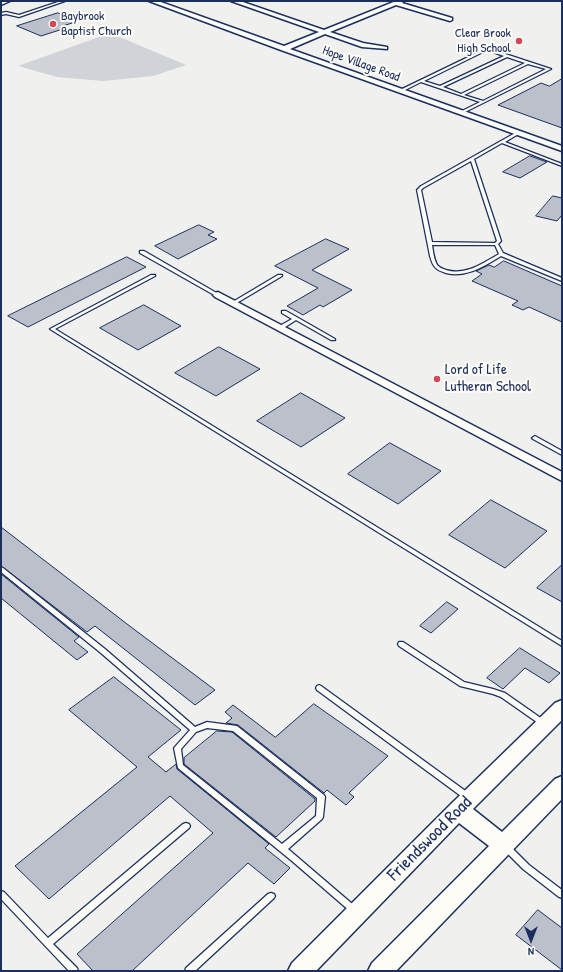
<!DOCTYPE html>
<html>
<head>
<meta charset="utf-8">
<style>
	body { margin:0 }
	#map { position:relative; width:563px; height:972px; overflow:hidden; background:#f0f0ee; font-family:"Patrick Hand",sans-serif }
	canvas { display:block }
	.frame { position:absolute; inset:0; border:2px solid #1b2f5e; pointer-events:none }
	.north { position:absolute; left:511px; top:920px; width:40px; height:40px; -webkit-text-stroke:3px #fdfcf7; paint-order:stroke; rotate:180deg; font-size:11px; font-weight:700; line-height:16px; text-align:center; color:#1b2f5e }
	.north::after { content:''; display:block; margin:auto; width:14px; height:18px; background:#1b2f5e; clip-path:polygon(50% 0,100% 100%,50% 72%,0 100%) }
</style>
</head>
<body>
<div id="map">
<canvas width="563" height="972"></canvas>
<div class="frame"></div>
<div class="north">N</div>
</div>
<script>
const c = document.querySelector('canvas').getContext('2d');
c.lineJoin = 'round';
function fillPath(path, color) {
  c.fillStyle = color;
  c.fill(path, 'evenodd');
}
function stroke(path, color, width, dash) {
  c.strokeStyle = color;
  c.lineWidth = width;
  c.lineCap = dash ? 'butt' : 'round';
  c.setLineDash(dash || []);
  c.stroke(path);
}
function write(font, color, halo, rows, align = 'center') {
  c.font = font + ' "Patrick Hand",sans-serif';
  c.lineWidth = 4;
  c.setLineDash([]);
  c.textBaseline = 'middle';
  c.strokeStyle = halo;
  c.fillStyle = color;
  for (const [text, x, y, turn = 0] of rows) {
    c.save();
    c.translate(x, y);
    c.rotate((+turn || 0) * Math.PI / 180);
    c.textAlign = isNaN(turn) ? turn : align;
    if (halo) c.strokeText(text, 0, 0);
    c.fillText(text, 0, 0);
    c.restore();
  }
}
fillPath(new Path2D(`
	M110,33L186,65L153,76L103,81L57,77L18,66Z`), '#d0d3d8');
const building = new Path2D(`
	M58,13L78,21L63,26L66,28L41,36L17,26Z
	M562,79V128L498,105L541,83L549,86Z
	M530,156L547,162L520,178L503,172Z
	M553,196L562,198V215L557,221L536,216Z
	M199,225L214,232L208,235L217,239L178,259L155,246Z
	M326,239L349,249L312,270L352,290L323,307L320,305L303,315L287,306L318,288L275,266Z
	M127,257L146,267L28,327L8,316Z
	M504,261L562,286V322L529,307L523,310L512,305L518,301L472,281L482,274L476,271L489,265L494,267Z
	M144,305L181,326L138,350L100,328Z
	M219,347L260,369L216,396L175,373Z
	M301,393L345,418L301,447L257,421Z
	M390,443L441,471L398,504L348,474Z
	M491,500L547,531L505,568L449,535Z
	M1,527L127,624L215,690L195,705L95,626L87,632L1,566Z
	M562,565V602L537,588Z
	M1,574L79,637L74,641L88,652L77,660L1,598Z
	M447,602L458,609L431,633L420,626Z
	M520,648L560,673L549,683L525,668L503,689L487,678Z
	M114,677L181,730L148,757L166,772L176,764L177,769L269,844L265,848L290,868L274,884L248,863L132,971H93L77,954L213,833L170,796L49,899L15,866L137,767L69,710Z
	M314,704L388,756L349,793L354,797L346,805L327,790L324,793L238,725L226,723L232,718L225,712L233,705L275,737Z
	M217,731L232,732L315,799V801L276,837L184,764V758Z
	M538,910L562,928V970L516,935Z`);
fillPath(building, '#bbc0ca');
stroke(building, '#1b2f5e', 1);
const service = new Path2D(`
	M61,1H65L19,17L6,14L1,15V13L6,12L19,15Z
	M487,48L551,69L461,114L459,113L460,112L480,102L421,82L401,92L398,91ZM487,50L504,56L440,86L424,81ZM507,57L525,63L461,94L443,87ZM528,64L546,69L483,101L464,95Z
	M517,132L520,133L505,142L562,164V166L502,143L474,159L501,241L498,244L503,253L562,278V281L501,256C484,266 467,278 446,273C436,270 433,267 430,256L417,190L421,186ZM471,161L497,241L495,243L432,242L421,190L423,188ZM432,245H495L499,254C483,263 466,276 446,270C444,269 440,268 438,266C434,261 433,251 432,245Z
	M140,251H144L220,295V296H216L140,253Z
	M151,275H155V276L55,329L562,641V646L50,329Z
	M278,275H282V276L235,304H231V303Z
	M282,311H286L335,339V340H331L296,320L282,329H278V327L292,319L282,313Z
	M535,436L562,451V455L533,439L532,438Z
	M1,567L3,568L105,649L195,727L207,722L237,726L324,795L325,797L323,817L322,819L288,849L357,908L358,910L357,912L354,914L351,912L292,861L178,768L174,748L190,730L101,653L1,572ZM207,728L233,731L317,798L316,816L282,844L183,765L181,749L196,732Z
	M399,642H403L464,682L493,689L505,693L545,721L546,723L545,725L543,726L541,725L501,697L493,694L460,686L399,646L398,644Z
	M319,685L321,686L471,795L472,797L471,799L468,800L465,799L317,690L316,688L317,686Z
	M186,823L189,824L190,826L189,828L53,944L77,968L78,971H69L1,899V891L4,892L48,938L183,824Z
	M506,844L509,845L529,865L562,890V898L559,897L523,869L503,849L502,847L503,845Z
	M271,893L274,894L275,896L274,898L195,971H185L186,968L268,894Z`);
const minor = new Path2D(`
	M1,1H10L1,5Z
	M149,1H158L284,46L319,32L231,1H240L324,30L396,1H404L402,3L452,18V20L450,21L396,5L330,32L363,43L387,47V49L362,47L325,34L290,49L562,146V151L281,50Z
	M218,292L562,472V481L215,297L213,295L215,293Z`);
const secondary = new Path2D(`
	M562,700V720L473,809L502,832L555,779L562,776V799L396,971H368L372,963L489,846L459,823L316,971H288L292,963L451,804L555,703Z`);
stroke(service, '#1b2f5e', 2.5);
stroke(minor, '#1b2f5e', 3);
stroke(secondary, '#1b2f5e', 3);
fillPath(service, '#fdfcf7');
fillPath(minor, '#fdfcf7');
fillPath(secondary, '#fdfcf7');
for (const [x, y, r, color] of [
	[53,24,4,"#d1495b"],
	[519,41,4,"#d1495b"],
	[437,379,4,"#d1495b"]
]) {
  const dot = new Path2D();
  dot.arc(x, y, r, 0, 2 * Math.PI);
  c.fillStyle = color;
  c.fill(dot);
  stroke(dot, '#fdfcf7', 1.5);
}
write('13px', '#1b2f5e', '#fdfcf7', [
	["Baybrook",61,17],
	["Baptist Church",61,32],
	["Clear Brook",511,34,"right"],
	["High School",511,49,"right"]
], 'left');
write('13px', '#1b2f5e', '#fdfcf7', [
	["Hope Village Road",361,64,20]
]);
write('15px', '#1b2f5e', '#fdfcf7', [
	["Lord of Life",445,370],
	["Lutheran School",445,387]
], 'left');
write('18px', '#1b2f5e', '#fdfcf7', [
	["Friendswood Road",430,839,-45]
]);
</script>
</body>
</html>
